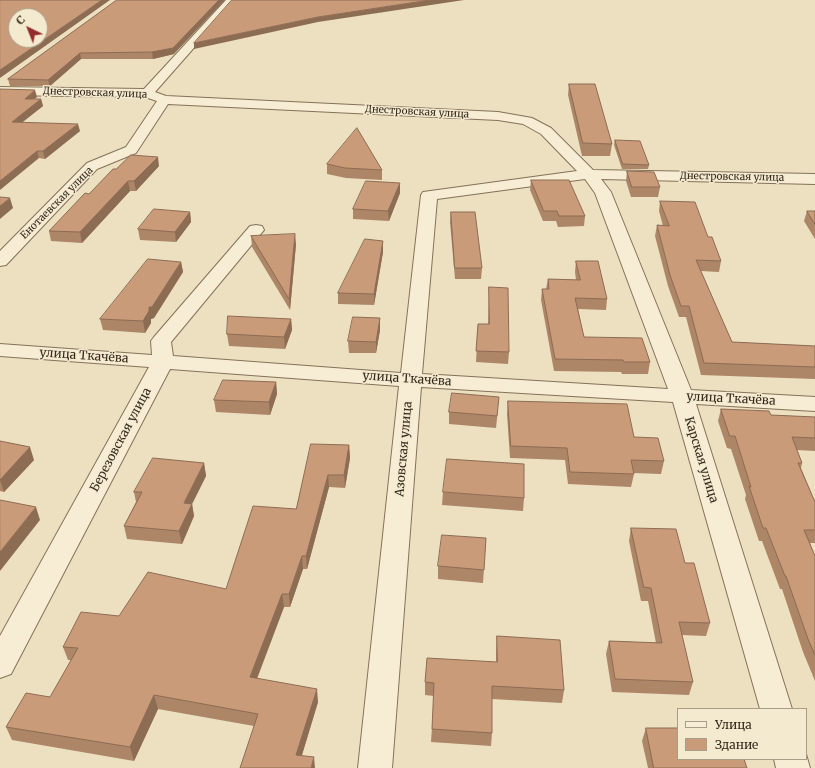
<!DOCTYPE html>
<html>
<head>
<meta charset="utf-8">
<style>
	body { margin:0 }
	#map { position:relative; width:815px; height:768px; overflow:hidden; background:#ece0c1; font-family:Merriweather,serif }
	canvas { display:block }
	.legend { position:absolute; left:677px; top:708px; width:130px; height:52px; box-sizing:border-box; background:#f4ead0; border:1px solid #a89d88; margin:0; padding:5px 7px; list-style:none; font-size:12px; color:#35291d }
	.legend li { display:flex; align-items:center; gap:8px; height:20px }
	.legend b { width:20px; border:1px solid #a89d88 }
	.north { position:absolute; left:8px; top:8px; width:40px; height:40px; box-sizing:border-box; background:#f4ead0; border:1px solid #a89d88; border-radius:50%; rotate:317deg; font-size:11px; font-weight:700; line-height:16px; text-align:center; color:#35291d }
	.north::after { content:''; display:block; margin:auto; width:14px; height:18px; background:#912d2c; clip-path:polygon(50% 0,100% 100%,50% 72%,0 100%) }
</style>
</head>
<body>
<div id="map">
<canvas width="815" height="768"></canvas>
<ul class="legend">
<li><b style="height:5px;background:#f7edd4"></b>Улица</li>
<li><b style="height:11px;background:#c99b78"></b>Здание</li>
</ul>
<div class="north">С</div>
</div>
<script>
const c = document.querySelector('canvas').getContext('2d');
c.lineJoin = 'round';
function stroke(path, color, width, dash) {
  c.strokeStyle = color;
  c.lineWidth = width;
  c.lineCap = dash ? 'butt' : 'round';
  c.setLineDash(dash || []);
  c.stroke(path);
}
function fillPath(path, color) {
  c.fillStyle = color;
  c.fill(path, 'evenodd');
}
function write(font, color, halo, rows, align = 'center') {
  c.font = font + ' Merriweather,serif';
  c.lineWidth = 3;
  c.setLineDash([]);
  c.textBaseline = 'middle';
  c.strokeStyle = halo;
  c.fillStyle = color;
  for (const [text, x, y, turn = 0] of rows) {
    c.save();
    c.translate(x, y);
    c.rotate((+turn || 0) * Math.PI / 180);
    c.textAlign = isNaN(turn) ? turn : align;
    if (halo) c.strokeText(text, 0, 0);
    c.fillText(text, 0, 0);
    c.restore();
  }
}
const minor = new Path2D(`
	M226,0H236L155,92L166,96L498,112L532,118L551,128L593,170L815,174V184L601,179L611,192L691,390L815,397V411L696,404L792,709H760L673,402L421,387L392,768H358L399,386L170,369L11,674L0,678V636L149,367L0,356V344L152,355L151,341L154,337L250,226L256,225L262,226L264,230L171,342L173,356L401,373L421,195L423,192L577,171L541,134L523,124L498,120L168,104L136,153L97,169L6,265L0,266V251L87,163L126,147L157,101L145,97L0,95V87L144,89ZM585,179L595,193L668,389L422,374L437,199Z
	M806,754L810,768H776L774,759H806Z`);
stroke(minor, '#857159', 2);
fillPath(minor, '#f7edd4');
fillPath(new Path2D(`
	M117,0L174,54L153,59H81L50,86H10L8,79Z
	M569,84L612,144L610,156H582L568,95Z
	M0,89L37,97L34,99H41L43,106L22,122L80,131L45,159L39,158Z
	M615,140L649,165L648,169H622L614,145Z
	M327,164L382,170V180L346,178L327,174Z
	M159,166L136,191H130L82,243L51,241L49,231L89,194Z
	M627,171L660,187L658,197H631L626,181Z
	M531,180L585,216L584,226L558,227L556,221H543L530,190Z
	M400,183V193L389,221L353,219V209Z
	M660,201L708,237L721,261L719,272L701,271L732,342L815,346V379L701,375L686,317H679L668,286L655,236L657,225L663,226L659,211Z
	M807,211H815V239L804,221Z
	M190,212L191,222L176,242L140,240L138,229Z
	M451,212L482,268L481,279H455L450,222Z
	M251,236L296,244L290,310L252,247Z
	M383,241V252L374,305L338,304V293Z
	M576,261L607,299L606,310L578,309L584,337L650,362L648,374H622L621,372L554,371L541,300L542,289H546L548,279L576,280L575,272Z
	M181,262L183,272L154,318L151,319V323L145,333L103,330L100,319Z
	M489,287L509,352L508,364L476,362L478,324H488Z
	M380,318V330L376,353H349L348,341Z
	M291,319L292,330L285,349L229,346L227,334Z
	M276,382L277,394L270,415L216,412L214,400Z
	M508,401L664,461L661,474L633,473L634,474L631,487L568,484L565,460L510,458L507,414Z
	M498,409L496,428L449,424V412Z
	M721,409L771,415L815,417V451L797,450L802,463L801,468L815,502V543H810L815,556V681L803,652L782,589H780L762,541H759L745,499L746,495L731,449L727,448L718,421Z
	M0,441L34,460L4,492L0,491Z
	M349,445L350,458L345,488L329,487L307,569H303L290,607H284L257,679L318,702L302,755L315,768L254,726L158,709L134,761L12,740L6,727L50,697L71,660H68L63,647L119,616L226,589L296,509Z
	M204,463L206,476L192,504L194,516L182,544L127,539L124,526L136,502L134,492Z
	M443,492L524,498L523,511L442,505Z
	M631,528L685,563L710,623L706,636L682,635L693,682L689,695L612,692L606,654L609,641L656,643L648,601H641L629,541Z
	M486,538L483,583L438,579V566Z
	M497,636L564,690L562,703L492,699V733L491,746L431,742L434,696L425,695V682L496,662V650Z
	M646,728L747,768H648L642,741Z`), '#ad8567');
fillPath(new Path2D(`
	M102,0H110L0,78V70Z
	M219,0H225L174,54L153,59L152,52Z
	M430,0H464L318,22L194,49V43L318,17Z
	M80,53L81,59L50,86L48,80Z
	M35,90L37,97L27,105L25,99Z
	M41,99L43,106L14,129L12,122Z
	M78,124L80,131L45,159L43,151Z
	M37,151L39,158L0,190V181Z
	M158,157L159,166L136,191L134,181Z
	M128,181L130,191L82,243L80,232Z
	M400,183V193L389,221L388,211Z
	M10,198L13,208L0,219V206Z
	M190,212L191,222L176,242L175,232Z
	M295,234L296,244L290,310L289,299Z
	M383,241V252L374,305V294Z
	M181,262L183,272L154,318L151,319V323L145,333L143,321L149,307Z
	M380,318V330L376,353V342Z
	M291,319L292,330L285,349L284,337Z
	M276,382L277,394L270,415L269,402Z
	M349,445L350,458L345,488L344,475Z
	M30,447L34,460L4,492L0,480Z
	M204,463L206,476L192,504L194,516L182,544L179,531L184,503Z
	M328,475L329,487L307,569L306,556Z
	M36,507L40,520L0,571V552Z
	M302,556L303,569L290,607L289,594Z
	M282,594L284,607L252,691L250,677Z
	M317,689L318,702L298,768L296,755Z
	M154,695L158,709L134,761L130,747Z
	M314,757L315,768H311Z`), '#8d6c54');
const building = new Path2D(`
	M0,0H102L0,70ZM16,16H40V40H16Z
	M117,0H219L173,48L152,52L80,53L48,80L8,79Z
	M232,0H430L318,17L194,43Z
	M569,84H595L612,144L583,143Z
	M0,89L35,90L25,99H41L12,122L78,124L43,151H37L0,181Z
	M357,128L382,170L345,168L327,164Z
	M615,140L640,141L649,165L623,164Z
	M131,155L158,157L134,181H128L80,232L49,231L85,193L89,194L113,169H116Z
	M627,171L654,172L660,187H632Z
	M531,180H569L585,216H559L557,211H544Z
	M366,181L400,183L388,211L353,209Z
	M0,197L10,198L0,206Z
	M660,201L695,202L708,237H712L721,261L696,260L732,342L815,346V367L704,363L689,306H681L670,275L657,225L669,226Z
	M154,209L190,212L175,232L138,229Z
	M807,211H815V224Z
	M451,212H475L482,268H455Z
	M295,234L289,299L251,236Z
	M365,239L383,241L374,294L338,293Z
	M148,259L181,262L152,307H149V311L143,321L100,319Z
	M576,261H598L607,299L575,298L584,337L642,338L650,362H624L623,360L555,359L542,289H549L548,279L580,280Z
	M489,287L508,288L509,352L476,351L478,324H489Z
	M228,316L291,319L284,337L227,334Z
	M353,317L380,318L376,342L348,341Z
	M223,380L276,382L269,402L214,400Z
	M452,393L499,397L497,416L449,412Z
	M508,401L627,404L634,437L658,438L664,461L631,460L634,474L570,472L567,448L511,446Z
	M721,409L769,411L771,415L815,417V438L792,437L802,463H798L815,502V530H804L815,556V655L808,639L786,576H785L766,528H763L749,486L751,487L735,436H730Z
	M0,441L30,447L0,480Z
	M311,444L349,445L344,475H328L306,556H302L289,594H282L250,677L317,689L296,755L314,757L311,768H240L258,714L154,695L130,747L6,727L26,693L50,697L78,648L63,647L81,612L119,616L148,572L226,589L253,506L296,509Z
	M153,458L204,463L184,503L192,504L179,531L124,526L142,492H134Z
	M447,459L524,464V498L443,492Z
	M0,500L36,507L0,552Z
	M631,528L676,529L685,563H694L710,623L679,622L693,682L615,679L609,641L662,643L651,588L644,587Z
	M442,535L486,538L484,570L438,566Z
	M497,636L560,640L564,690L492,686V733L432,729L434,683L425,682L427,658L497,662Z
	M646,728H678V759H744L747,768H654Z`);
fillPath(building, '#c99b78');
stroke(building, '#8d6c54', 1);
write('10px', '#35291d', '#f4ead0', [
	["Днестровская улица",95,93,2],
	["Днестровская улица",417,112,3],
	["Днестровская улица",732,177,1],
	["Енотаевская улица",57,203,-45]
]);
write('12px', '#35291d', '#f4ead0', [
	["улица Ткачёва",84,356,4],
	["улица Ткачёва",407,379,4],
	["улица Ткачёва",731,399,3],
	["Березовская улица",121,440,-62],
	["Азовская улица",404,449,-85],
	["Карская улица",701,460,73]
]);
</script>
</body>
</html>
